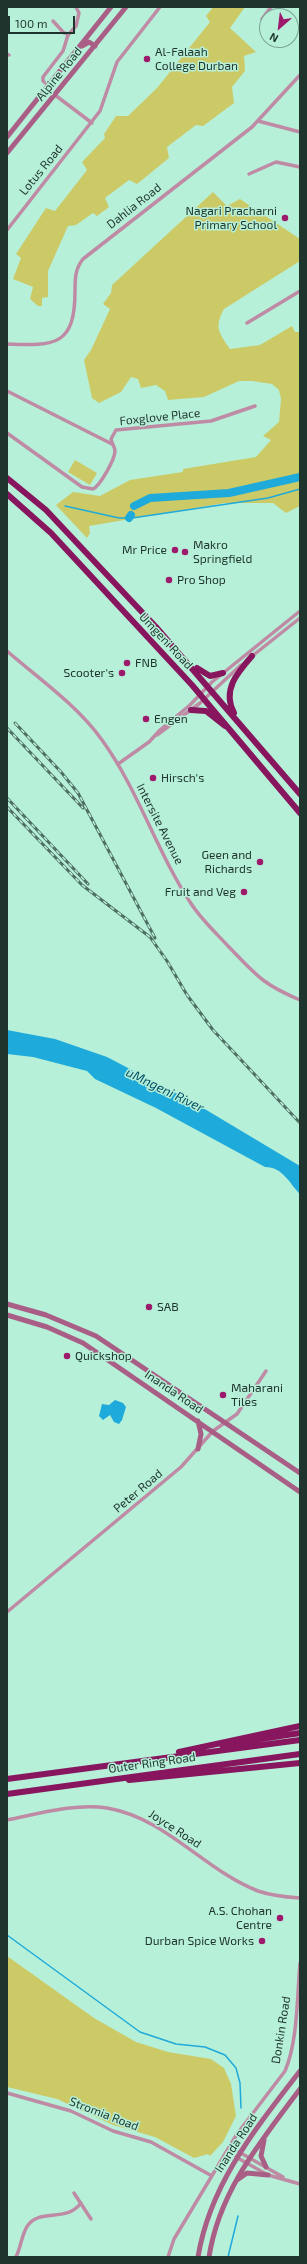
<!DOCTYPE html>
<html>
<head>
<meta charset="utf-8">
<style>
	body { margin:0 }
	#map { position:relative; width:307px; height:2264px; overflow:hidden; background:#b7f0d9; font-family:"Exo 2",sans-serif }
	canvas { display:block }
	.frame { position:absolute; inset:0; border:8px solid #1e342c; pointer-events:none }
	.north { position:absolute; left:259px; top:8px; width:40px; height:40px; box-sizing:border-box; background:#b7f0d9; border:1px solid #7aa594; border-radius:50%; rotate:208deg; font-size:11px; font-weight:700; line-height:16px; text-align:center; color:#1e342c }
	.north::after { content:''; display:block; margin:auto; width:14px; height:18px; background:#9c196c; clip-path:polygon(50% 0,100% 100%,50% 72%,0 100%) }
	.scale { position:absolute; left:8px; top:16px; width:67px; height:18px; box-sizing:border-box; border:2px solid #1e342c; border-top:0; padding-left:5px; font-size:12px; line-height:14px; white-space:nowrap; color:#1e342c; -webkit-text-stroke:3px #b7f0d9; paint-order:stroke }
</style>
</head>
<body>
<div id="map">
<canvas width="307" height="2264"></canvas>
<div class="frame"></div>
<div class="north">N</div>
<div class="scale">100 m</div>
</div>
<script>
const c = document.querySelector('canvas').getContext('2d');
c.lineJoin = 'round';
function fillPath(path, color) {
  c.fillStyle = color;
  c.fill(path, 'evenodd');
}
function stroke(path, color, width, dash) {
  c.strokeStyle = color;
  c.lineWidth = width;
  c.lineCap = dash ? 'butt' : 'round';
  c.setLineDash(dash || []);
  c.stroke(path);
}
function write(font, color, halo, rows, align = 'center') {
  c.font = font + ' "Exo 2",sans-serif';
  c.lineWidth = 3;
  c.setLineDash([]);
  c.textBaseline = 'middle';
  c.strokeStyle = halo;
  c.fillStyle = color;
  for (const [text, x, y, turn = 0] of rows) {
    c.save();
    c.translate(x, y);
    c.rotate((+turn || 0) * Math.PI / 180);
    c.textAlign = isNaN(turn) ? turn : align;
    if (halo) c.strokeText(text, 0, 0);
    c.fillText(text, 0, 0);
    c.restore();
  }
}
fillPath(new Path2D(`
	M213,7H245L230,28L256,52L244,56L245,71L232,87L234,103L203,126L196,125L167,147L169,158L137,184L129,180L105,198L109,207L97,216L93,213L76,225L68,226L48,271V297L42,298V306H38L30,299L33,287L13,279L21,258L16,254L46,208L55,211L87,170L82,162L105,138L104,134L116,116H128L157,88L210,22L206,16Z
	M213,192L227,206L240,199L300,239V261L224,309C214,327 219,333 230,349L260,345L292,326L295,332H300V506L286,513L273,503H225L89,526L90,533L87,538L56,505L73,492L100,496L130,480L183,472V469L256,457L271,440L263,436L279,422L281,399L279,390L272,384L252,381H239L204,397L168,400L165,391L156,385L141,388L138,379L131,377L121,392L99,403L92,398L84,360L91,350L110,309L103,304L111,293L112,285Z
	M75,460L97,473L90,485L68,472Z
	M7,1956L94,2018L136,2042L168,2052L211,2059L224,2068L231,2084L236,2116L223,2142L210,2156L208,2154L194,2158L155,2137L113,2125L57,2099L7,2087Z`), '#ccca67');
fillPath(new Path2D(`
	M7,1030L55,1039L107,1057L193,1102L300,1166V1194C289,1183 283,1167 265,1167L156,1108L95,1079L87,1071L33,1057L7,1054Z
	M115,1400L123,1403L126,1407L122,1420L119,1424L114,1422L110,1415L103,1420L99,1416L102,1404L109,1405Z`), '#1eaada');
stroke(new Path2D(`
	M65,506L119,518H132L268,498L300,489
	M7,1935L140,2032L176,2044L205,2047L225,2055L236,2068L240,2083L241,2108
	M228,2257L238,2216`), '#1eaada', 1.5);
stroke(new Path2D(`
	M134,506L150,498L229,493L300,477
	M129,518L131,515`), '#1eaada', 8);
stroke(new Path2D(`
	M262,19L271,7
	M53,21L64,33L69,34L76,26L79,13L76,7
	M7,54L9,55
	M48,85L43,81V77L63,51L68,35
	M55,95L92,123
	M258,121L300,132
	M249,174L276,162L300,167
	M7,230L100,111L117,62L160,7
	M247,323L300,291
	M7,344C55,346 75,346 75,291C75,279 75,269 83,259L252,127L300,75
	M7,391L112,444
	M7,433L82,487L93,489C100,486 115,459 115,451C115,447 112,444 111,439L116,430L211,421L255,406
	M7,651C39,679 77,705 102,740C139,791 157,853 192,905C202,920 216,933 228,946C256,975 262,984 300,1000
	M251,657L300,618
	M157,735L200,703L241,665
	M118,764L149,742L160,730L190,705L212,682L300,611
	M7,1612L181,1467L213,1431L237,1414L266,1371
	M7,1820C38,1814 75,1803 107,1808C166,1818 204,1870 258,1891C272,1896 286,1897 300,1898
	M7,2093L71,2111L113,2131L151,2142L212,2176
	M239,2152L283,2177
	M236,2157L268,2175L300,2184
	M74,2193L91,2219
	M16,2257C21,2247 22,2233 28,2225C41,2208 66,2223 81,2203
	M168,2257L174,2239L237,2134L285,2071C298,2041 297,1996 300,1963`), '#be8aa4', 3.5);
stroke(new Path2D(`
	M82,46L89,42L95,46
	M7,137L111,7
	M7,153L126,7
	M7,1304L46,1315L96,1336L300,1473
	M7,1315L47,1327L83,1343L300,1492
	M198,1421L201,1434L198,1449
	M264,2140L261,2156L266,2167
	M237,2180L247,2173L268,2175
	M198,2257C210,2184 256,2128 300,2071
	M209,2257C219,2191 261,2141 300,2089`), '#a95e86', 5);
stroke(new Path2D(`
	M7,478L46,510L156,627L300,794
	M7,494L51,533L192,685L300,813
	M197,668L210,676L223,673
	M191,710L206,711L225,726
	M234,713C222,690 237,673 252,656
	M222,1745L300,1733
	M179,1752L300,1726
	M7,1779L300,1740
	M129,1780L300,1763
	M7,1794L300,1754`), '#87165e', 6);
const rail = new Path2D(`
	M15,723L61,772L78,793L155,938
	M7,728L83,808
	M7,798L88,884
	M7,807L82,885L150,937L167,961L187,995L213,1030L300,1123`);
stroke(rail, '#4e6f62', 3);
stroke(rail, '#b7f0d9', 1.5, [4.5]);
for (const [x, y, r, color] of [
	[147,59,4,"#9c196c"],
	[285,218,4,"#9c196c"],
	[175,550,4,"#9c196c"],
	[185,552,4,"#9c196c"],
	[169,580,4,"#9c196c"],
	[127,663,4,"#9c196c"],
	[122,673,4,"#9c196c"],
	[146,719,4,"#9c196c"],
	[153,778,4,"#9c196c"],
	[260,862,4,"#9c196c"],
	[244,892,4,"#9c196c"],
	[149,1307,4,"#9c196c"],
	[67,1356,4,"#9c196c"],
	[223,1395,4,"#9c196c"],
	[280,1918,4,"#9c196c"],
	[262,1941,4,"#9c196c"]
]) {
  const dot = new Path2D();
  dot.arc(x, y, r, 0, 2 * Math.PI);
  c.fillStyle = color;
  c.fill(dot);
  stroke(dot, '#b7f0d9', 1.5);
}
write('12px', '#1e342c', '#b7f0d9', [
	["Al-Falaah",155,52],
	["College Durban",155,66],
	["Nagari Pracharni",277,211,"right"],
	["Primary School",277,225,"right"],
	["Makro",193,545],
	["Springfield",193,559],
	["Mr Price",167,550,"right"],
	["Pro Shop",177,580],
	["FNB",135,663],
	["Scooter's",114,673,"right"],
	["Engen",154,719],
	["Hirsch's",161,778],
	["Geen and",252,855,"right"],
	["Richards",252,869,"right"],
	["Fruit and Veg",236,892,"right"],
	["SAB",157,1307],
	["Quickshop",75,1356],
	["Maharani",231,1388],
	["Tiles",231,1402],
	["A.S. Chohan",272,1911,"right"],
	["Centre",272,1925,"right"],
	["Durban Spice Works",254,1941,"right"]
], 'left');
write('12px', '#1e342c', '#b7f0d9', [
	["Alpine Road",59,74,-51],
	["Lotus Road",41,170,-51],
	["Dahlia Road",134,206,-38],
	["Foxglove Place",160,417,-6],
	["Umgeni Road",166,641,47],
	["Intersite Avenue",160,824,63],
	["Inanda Road",174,1392,34],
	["Peter Road",138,1491,-40],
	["Outer Ring Road",152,1763,-8],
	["Joyce Road",175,1829,33],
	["Donkin Road",281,2030,-81],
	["Stromia Road",104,2114,21],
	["Inanda Road",236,2143,-57]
]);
write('italic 13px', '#034f68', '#b7f0d9', [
	["uMngeni River",165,1090,26]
]);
</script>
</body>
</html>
